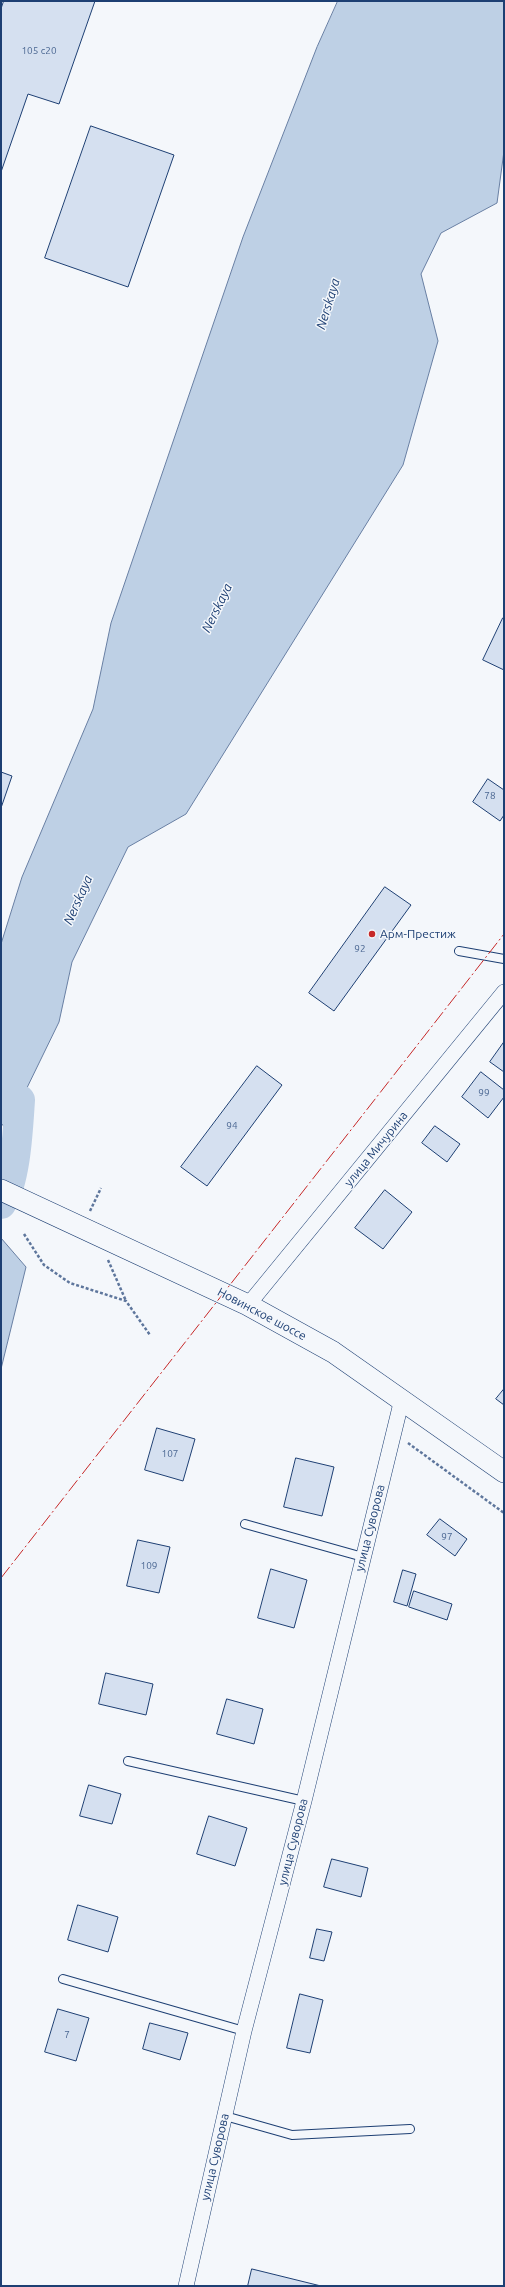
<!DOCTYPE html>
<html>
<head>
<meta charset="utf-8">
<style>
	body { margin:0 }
	#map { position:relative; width:505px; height:2287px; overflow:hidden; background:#f4f7fb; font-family:Ubuntu,sans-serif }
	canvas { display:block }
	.frame { position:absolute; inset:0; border:2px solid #1d3f73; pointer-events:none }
</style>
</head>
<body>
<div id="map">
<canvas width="505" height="2287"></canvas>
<div class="frame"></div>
</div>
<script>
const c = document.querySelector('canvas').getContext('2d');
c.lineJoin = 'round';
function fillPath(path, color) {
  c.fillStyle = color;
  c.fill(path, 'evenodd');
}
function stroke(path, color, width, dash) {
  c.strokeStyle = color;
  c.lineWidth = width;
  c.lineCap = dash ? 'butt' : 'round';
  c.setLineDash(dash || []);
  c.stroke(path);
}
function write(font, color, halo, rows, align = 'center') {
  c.font = font + ' Ubuntu,sans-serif';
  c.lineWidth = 3;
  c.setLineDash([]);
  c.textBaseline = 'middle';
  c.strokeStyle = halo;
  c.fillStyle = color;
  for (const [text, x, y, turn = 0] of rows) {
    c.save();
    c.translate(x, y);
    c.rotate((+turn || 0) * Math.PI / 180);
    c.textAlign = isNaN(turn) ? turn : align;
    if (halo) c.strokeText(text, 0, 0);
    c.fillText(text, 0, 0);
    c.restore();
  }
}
const water = new Path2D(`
	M338,1H504V151L497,203L441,233L421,274L438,341L403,465L186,814L128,847L72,962L59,1022L22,1098L17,1142L1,1123V944L22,877L93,709L111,623L243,237L317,47Z
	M1,1238L26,1267L1,1369Z`);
fillPath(water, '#bed0e5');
stroke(water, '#687fa3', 1);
stroke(new Path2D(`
	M1,1204C16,1180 18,1129 20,1100`), '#bed0e5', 30);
const building = new Path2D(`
	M4,1H95L59,104L28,94L1,172V9Z
	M91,126L174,155L128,287L45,258Z
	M503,618H504V670L483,660Z
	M1,772L12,776L1,808Z
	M488,779L504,790V815L500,821L473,802Z
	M385,887L411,905L334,1011L309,993Z
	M504,1042V1072L490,1062Z
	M257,1066L282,1085L207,1186L181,1167Z
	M481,1072L504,1090V1097L488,1118L462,1097Z
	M435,1126L460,1144L447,1162L422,1143Z
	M385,1190L412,1212L383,1249L355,1228Z
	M504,1389V1405L496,1399Z
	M157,1428L195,1439L183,1481L145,1470Z
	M296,1458L334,1467L322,1516L284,1507Z
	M440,1519L467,1539L455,1556L427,1535Z
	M138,1540L170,1547L159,1593L127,1586Z
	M271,1569L307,1580L294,1628L258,1618Z
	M403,1570L416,1574L407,1606L394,1602Z
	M414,1591L452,1604L447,1620L409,1607Z
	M106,1673L153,1684L146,1715L99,1704Z
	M227,1699L263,1709L254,1744L217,1734Z
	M89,1785L121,1794L112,1824L80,1816Z
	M209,1816L247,1828L235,1866L197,1854Z
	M332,1859L368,1868L361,1897L324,1887Z
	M78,1905L118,1917L108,1952L68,1940Z
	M317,1929L332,1932L324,1961L310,1958Z
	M300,1994L323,2000L310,2053L287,2048Z
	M58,2009L89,2018L76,2061L45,2052Z
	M150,2023L188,2033L180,2060L143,2049Z
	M252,2269L321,2286H248Z`);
fillPath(building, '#d5e0f0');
stroke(building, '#1d3f73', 1);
const lane = new Path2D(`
	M459,951L504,959
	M245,1524L363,1557
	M128,1761L304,1801
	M63,1979L244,2031
	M225,2116L292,2135L410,2129`);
const street = new Path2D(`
	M248,1305L504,992
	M186,2286L244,2031L304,1801L402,1399`);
const secondary = new Path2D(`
	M1,1190L248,1305L333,1352L504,1472`);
stroke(lane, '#1d3f73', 10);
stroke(street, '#1d3f73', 16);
stroke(secondary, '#1d3f73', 22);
stroke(new Path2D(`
	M90,1211L101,1188
	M24,1234L44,1265L70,1283L126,1301L150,1335
	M108,1260L126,1301
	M408,1443L504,1513`), '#5e769c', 2.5, [3, 2]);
stroke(lane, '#f4f7fb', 8);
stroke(street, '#f4f7fb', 15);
stroke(secondary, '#f4f7fb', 21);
stroke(new Path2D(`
	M1,1578L504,934`), '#c62828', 1, [14, 3, 2, 3]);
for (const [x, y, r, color] of [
	[372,934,4,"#c62828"]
]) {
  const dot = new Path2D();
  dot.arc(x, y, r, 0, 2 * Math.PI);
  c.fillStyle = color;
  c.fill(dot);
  stroke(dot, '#f4f7fb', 1.5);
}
write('10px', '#4b6792', null, [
	["105 с20",39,51],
	["78",490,796],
	["92",360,949],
	["99",484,1093],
	["94",232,1126],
	["107",170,1454],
	["97",447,1537],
	["109",149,1566],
	["7",67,2035]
]);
write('12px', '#1d3f73', '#f4f7fb', [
	["Арм-Престиж",380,934]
], 'left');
write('12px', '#1d3f73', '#f4f7fb', [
	["улица Мичурина",376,1149,-51],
	["Новинское шоссе",262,1314,28],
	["улица Суворова",370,1528,-76],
	["улица Суворова",293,1842,-76],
	["улица Суворова",215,2157,-77]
]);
write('italic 13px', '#1d3f73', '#f4f7fb', [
	["Nerskaya",328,304,-73],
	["Nerskaya",217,608,-64],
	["Nerskaya",78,900,-66]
]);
</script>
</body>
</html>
